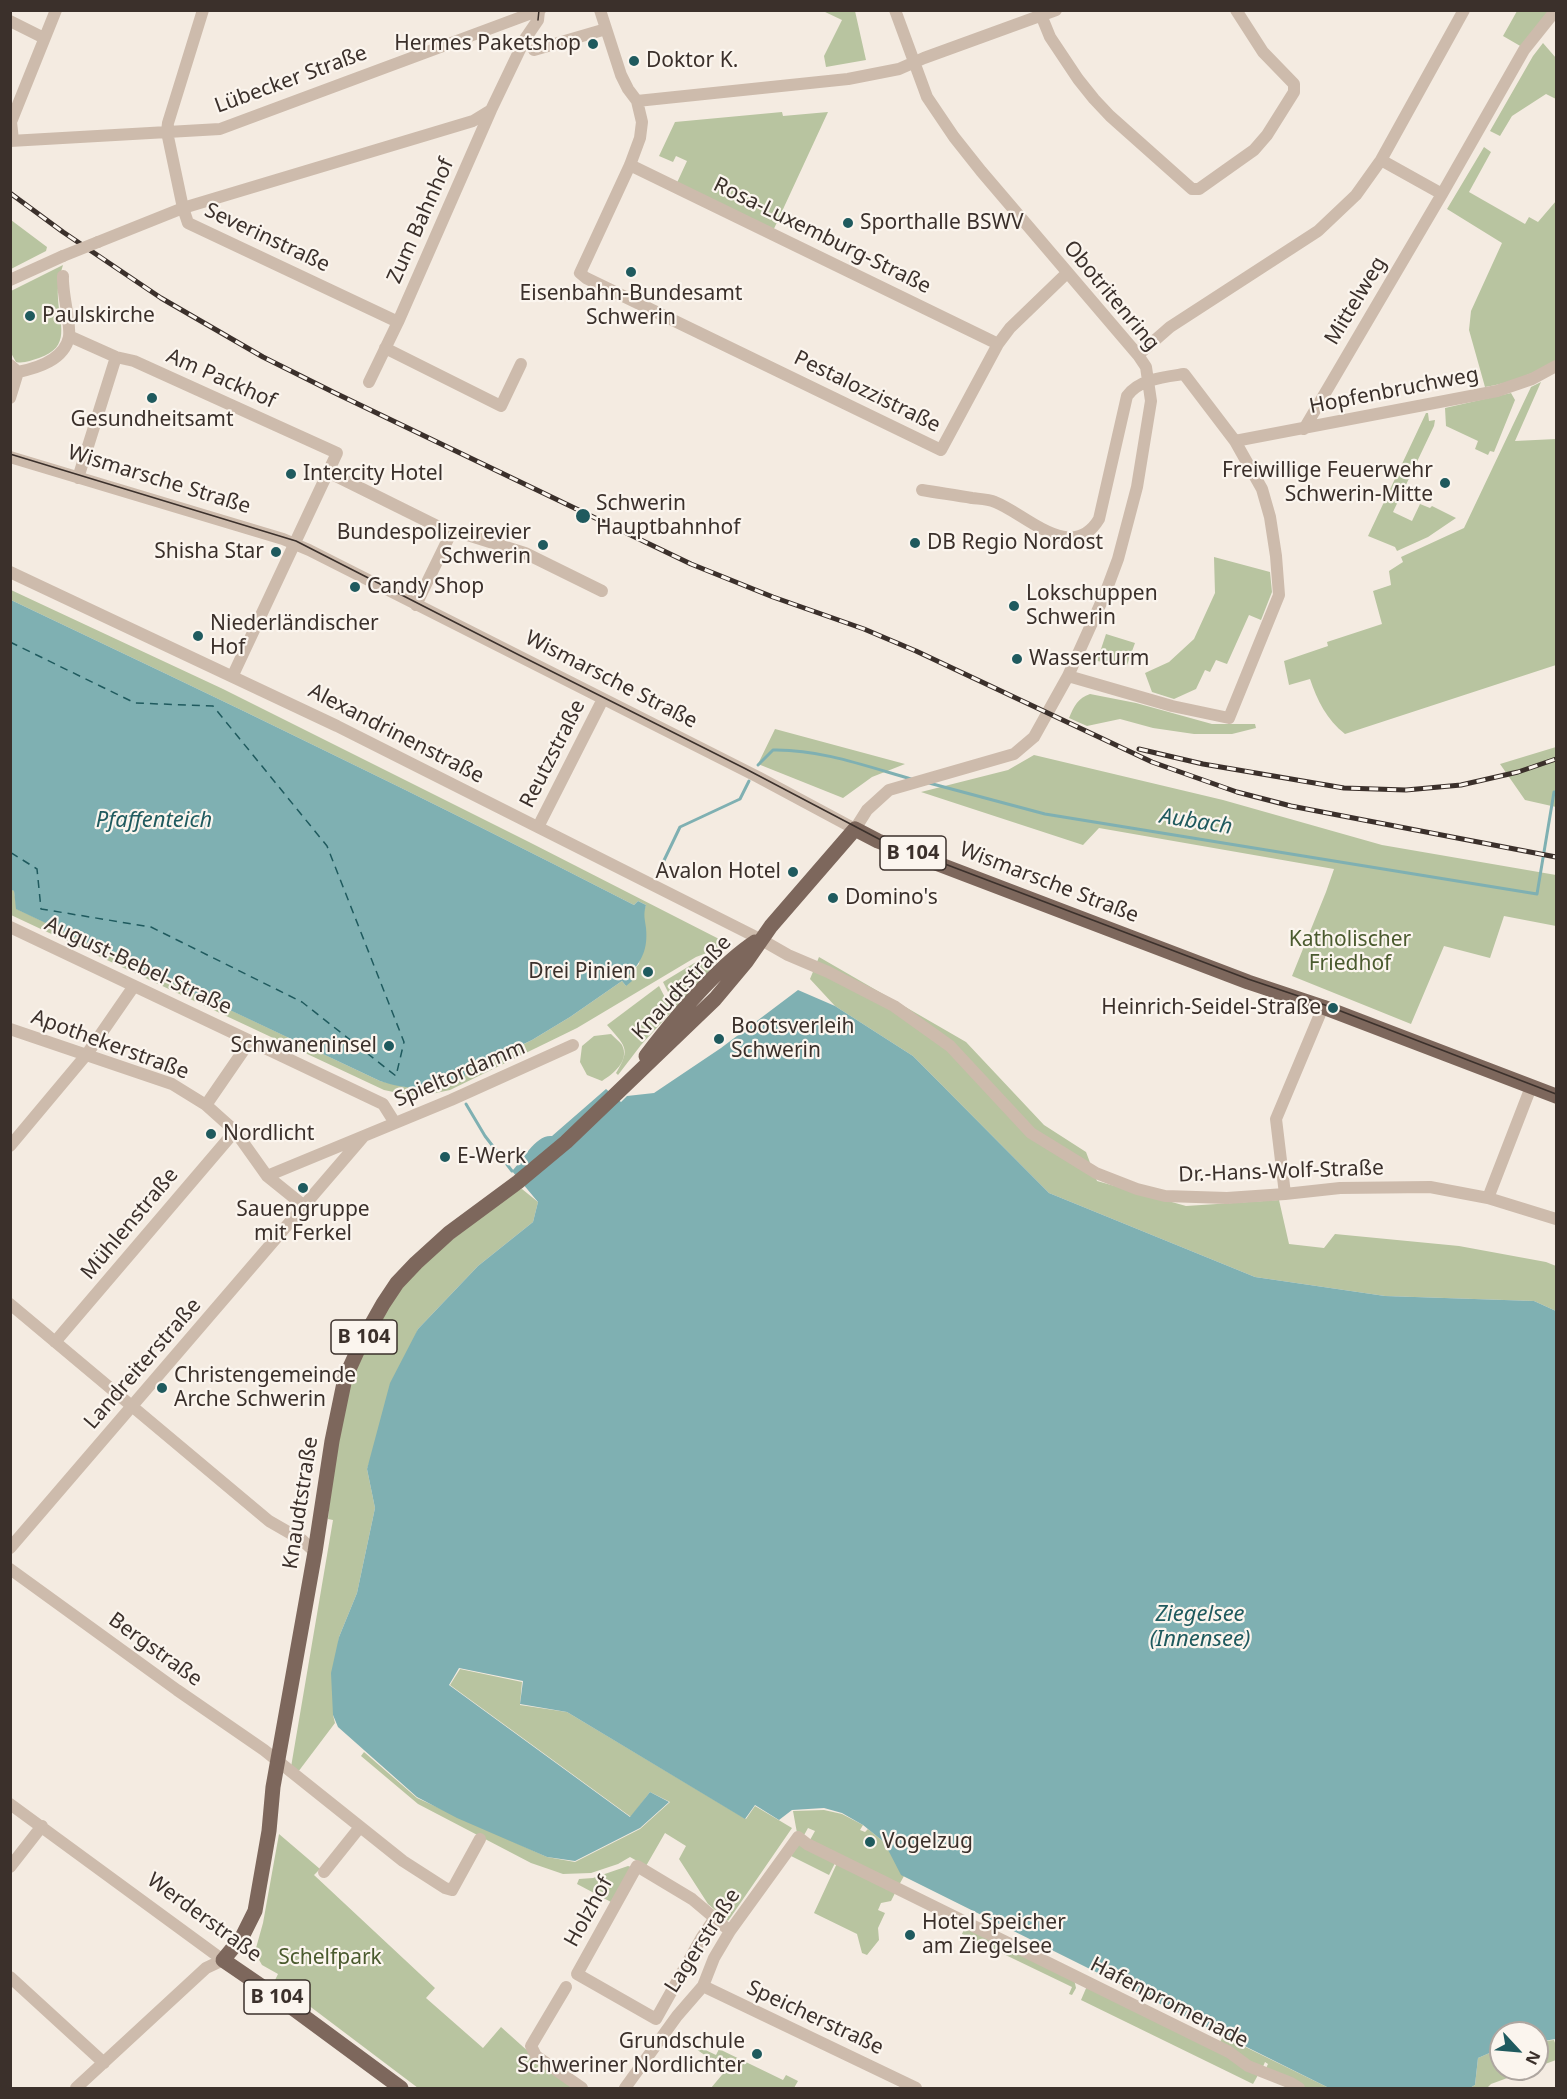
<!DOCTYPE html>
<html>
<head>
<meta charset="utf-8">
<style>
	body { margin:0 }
	#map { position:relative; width:1567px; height:2099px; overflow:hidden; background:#f4ebe1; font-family:"Noto Sans",sans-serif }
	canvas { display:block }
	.frame { position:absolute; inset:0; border:12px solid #3b302b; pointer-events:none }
	.north { position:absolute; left:1489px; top:2021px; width:60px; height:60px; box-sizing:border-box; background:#fbf5ee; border:2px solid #aea6a0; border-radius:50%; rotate:116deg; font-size:16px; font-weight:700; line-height:24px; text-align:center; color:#3b302b }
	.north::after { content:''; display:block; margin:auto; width:21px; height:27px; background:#1f5a5e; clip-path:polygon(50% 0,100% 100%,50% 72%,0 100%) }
</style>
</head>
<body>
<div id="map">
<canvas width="1567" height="2099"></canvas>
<div class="frame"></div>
<div class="north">N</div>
</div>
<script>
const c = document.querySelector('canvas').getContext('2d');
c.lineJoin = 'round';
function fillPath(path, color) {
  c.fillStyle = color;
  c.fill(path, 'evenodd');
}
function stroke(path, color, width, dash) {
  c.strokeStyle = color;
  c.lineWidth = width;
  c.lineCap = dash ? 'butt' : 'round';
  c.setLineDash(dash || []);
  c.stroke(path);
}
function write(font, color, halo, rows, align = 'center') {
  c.font = font + ' "Noto Sans",sans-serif';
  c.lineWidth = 4.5;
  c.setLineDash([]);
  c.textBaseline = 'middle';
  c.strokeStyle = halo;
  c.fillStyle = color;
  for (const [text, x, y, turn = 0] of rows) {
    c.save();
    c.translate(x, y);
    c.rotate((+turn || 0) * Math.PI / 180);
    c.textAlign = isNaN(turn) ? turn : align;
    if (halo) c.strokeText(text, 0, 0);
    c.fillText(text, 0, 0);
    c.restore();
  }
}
fillPath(new Path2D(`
	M823,11H855L866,60L826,67L824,56L842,20Z
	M1517,11H1553L1522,47L1503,36Z
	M1543,43L1556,58V99L1546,94L1512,116L1500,136L1490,131L1533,56Z
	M782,112L783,116L828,112L772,233L675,187L687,161L676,156L673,162L659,156L675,122Z
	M1484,147L1491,152L1469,192L1525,224L1529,217L1538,222L1556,201V361C1534,373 1511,383 1485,387L1469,330L1471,311L1502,243L1447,209Z
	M11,220L47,247L46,251L11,269Z
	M63,265C60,275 57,287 58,298C59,324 72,347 39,358C31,360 24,364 16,362L11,353V291Z
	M1541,382L1515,441L1556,439V665L1345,734C1327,720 1317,700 1310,679L1289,685L1284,661L1328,646L1327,642L1382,624L1373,591L1391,585L1389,571L1403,562L1401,557L1464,528L1531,387Z
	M1511,393L1515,400L1494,452L1490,451L1488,455L1475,449L1478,441L1446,426L1445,408Z
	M1426,413H1428L1429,421L1435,420L1434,426L1393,512L1412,521L1420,504L1430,508L1432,506L1456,518L1428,537L1397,551L1395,547L1368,536Z
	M1214,557L1270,572L1272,592L1261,620L1249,615L1227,664L1216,660L1210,672L1205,670L1196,689L1174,699L1152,692L1145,673L1169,662L1194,639L1215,593Z
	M11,590L223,689L529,842L721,940L720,948L696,957L577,1028L450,1090L422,1096L403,1094L384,1090L11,915V889L14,891L17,909L380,1081L406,1087L434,1088L532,1040L570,1017L622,981L626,986L628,976L639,964L645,925L642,916L646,905L638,901L634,905C428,799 220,699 11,600Z
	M1106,634L1135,643L1127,665L1097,661Z
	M1090,694L1136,703L1212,724H1255L1256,728L1232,734H1194L1153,728L1120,719L1087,726L1069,718C1074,706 1078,698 1090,694Z
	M775,729L905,764L872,777L843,798L758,764Z
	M1556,747V807L1525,800L1500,764Z
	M1034,755L1223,800L1382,845L1556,875V926L1504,916L1490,958L1444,946L1411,1024L1292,976L1326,892L1334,869L1099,828L1083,845L921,792L1008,770Z
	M717,955L720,958L719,960L676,1008L663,982L696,962Z
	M819,957L966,1042L1044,1125L1086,1152L1097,1181L1186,1206L1279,1200L1289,1244L1324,1248L1335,1234L1459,1246L1546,1262L1556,1266V1311L1534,1301L1385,1296L1255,1277L1049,1193L913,1056L835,1006L810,979Z
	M659,986L672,1011L641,1045L618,1075L616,1073C632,1048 624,1045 607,1025Z
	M611,1034C614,1037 619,1041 622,1045C630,1061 613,1074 602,1081L587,1075L580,1062L582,1046L594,1036Z
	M522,1189L538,1202L533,1222L478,1266L418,1329L367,1469L375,1508L357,1593L339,1637L333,1715L335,1723L298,1772L291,1767L333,1520L328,1519L331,1483L350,1383L374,1326L417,1268L510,1193Z
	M460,1669L522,1682L520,1705L567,1712L746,1819L755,1806L792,1828L728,1921L708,1904L679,1859L686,1846L665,1833L646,1866L630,1857L618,1864L591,1873L563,1874L531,1863L418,1804L361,1756L364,1752L417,1798L547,1857L575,1862L640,1829L670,1802L650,1792L631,1817L450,1685Z
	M824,1810L842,1814L863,1825L860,1830L865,1832L868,1829L884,1842L904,1876L899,1885L810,1840L815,1831L808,1828L803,1837L797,1833L793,1811Z
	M279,1834L320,1869L314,1875L435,1988L426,1998L483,2048L501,2027L550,2071L571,2086L569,2088H418L275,1980L278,1974L262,1965L258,1958L256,1948L263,1923Z
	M800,1843L836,1861L829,1875L791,1856Z
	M838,1861L896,1891L891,1901L881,1903L878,1910L885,1913L878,1928L879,1940L867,1955L862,1953L857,1934L814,1913Z
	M628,1866L631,1867L611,1902L577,1884L579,1879L593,1878Z
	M966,1925L1074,1979L1076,1988L1072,1995L1069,1994L1072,1987L962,1934Z
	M1087,1986L1238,2062L1258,2075L1253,2084L1081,2000Z
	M1223,2036L1329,2088H1304L1265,2070L1268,2064L1265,2062L1262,2069L1219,2044Z
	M1554,2040L1556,2046V2060L1537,2067V2042Z
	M697,2046L716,2055L719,2049L783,2080L786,2075L798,2081L794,2088H711L726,2070L696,2049Z
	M1501,2048V2069H1532L1491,2084L1487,2088H1470L1475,2085L1478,2058Z`), '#b8c4a0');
fillPath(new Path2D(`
	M11,600C220,699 428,799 634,905L638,901L646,905C643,915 645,919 646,928C648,949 642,961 628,976L632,981L626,986L622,981L570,1017L532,1040L465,1072V1078C440,1092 406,1090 380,1081L16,909L14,891L10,889Z
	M798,990L835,1006L913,1056L1049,1193L1255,1277L1385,1296L1534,1301L1556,1311V2039L1537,2042V2033H1501V2048L1478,2058L1475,2085L1470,2088H1329L901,1875L884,1842L863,1825L842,1813L824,1808L792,1810L779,1820L755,1805L745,1819L567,1712L520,1704L523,1681L459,1668L449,1685L630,1817L650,1792L669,1802L640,1828L575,1861L547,1857L457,1818L417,1797L338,1727L333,1715L331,1673L339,1637L357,1593L375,1508L367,1469L390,1383L418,1329L478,1266L533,1222L538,1202L512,1171C523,1160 536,1134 552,1136L606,1089L621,1102L627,1096L654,1093L721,1048Z`), '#7fb0b2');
stroke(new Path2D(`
	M758,765L773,750C819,749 866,766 911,779
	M929,783L1045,814L1537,894L1554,792H1556
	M657,875L680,827L740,799L749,781
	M466,1104L485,1136L512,1171`), '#7fb0b2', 3);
stroke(new Path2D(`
	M10,642L135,703L213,706L327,846L404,1042L396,1076L302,1002L151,927L41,909L37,869L10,852`), '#1f5a5e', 1.5, [8, 6]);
stroke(new Path2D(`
	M203,10L168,123L167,132L183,208L188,223L398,322
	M600,10L621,75L628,89L637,101L642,122L640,138L630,165L580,273L586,278L941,450L998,344L1010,328L1067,273
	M1039,10L1050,37L1078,79L1094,99L1110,116L1192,189H1199L1254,150L1267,135L1294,92V84L1263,52L1236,10
	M10,21L44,38
	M534,50L606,29
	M637,101L848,79L899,69L924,58L1056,10
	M13,140L11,122L56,10
	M10,141L220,129L540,10
	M1381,160L1442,194
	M630,165L998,344
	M98,242L183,208L473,121L491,110
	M10,280L63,256
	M69,336L116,357L134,361L337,453L233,675
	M385,348L501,406L521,364
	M1138,355L1170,327L1318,231L1356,195L1381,160L1464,10
	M10,365L18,372C38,368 64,360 69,337C71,323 62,294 63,276
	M369,382L398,322L491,110L525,39L538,20L539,11
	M10,398L18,372
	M1304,429L1442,194L1524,50L1556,10
	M1235,441L1497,391L1532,379L1556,366
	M10,457L283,539L309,550L758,777L855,829L867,810L889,790L1014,754L1034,737L1068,676L1105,594L1118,559L1137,487L1151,401L1146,367L1138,355L981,171L954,137L927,97L895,10
	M328,472L451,533L416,605
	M78,478L116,357
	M922,490C939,493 956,495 972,498C980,499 988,499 995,502C1026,514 1072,564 1099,519L1127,396C1139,379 1164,377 1184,374L1235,441L1262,489L1270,517L1276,556L1279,595L1229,718L1172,706L1068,676
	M451,533H461L525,553L602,591
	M10,572L337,726L760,939L788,955L828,972L894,1006L950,1046L1031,1133L1096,1173L1137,1189L1165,1196L1227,1198L1285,1194L1340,1188L1430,1187L1488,1198L1556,1219
	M538,827L603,699
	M10,927L383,1104L395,1123
	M10,1029L172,1084L206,1105L235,1131L267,1176L303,1205
	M206,1105L250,1041
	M10,1146L87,1054L134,986
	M267,1176L451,1100L573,1045
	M1285,1194L1276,1119L1323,1007
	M1488,1198L1531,1087
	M10,1304L269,1521L302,1540L315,1552
	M55,1342L235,1131
	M10,1548L363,1137
	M10,1569L177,1690L264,1750L403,1861L445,1888L452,1890L480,1839
	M10,1804L223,1960L206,1968L76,2088
	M10,1867L42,1826
	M324,1872L360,1827
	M714,1919L702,1937L656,2019L577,1974L637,1866L692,1899L730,1931
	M10,1977L104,2063
	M703,1986L916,2088
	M566,1987L531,2046L536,2056L582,2088
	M625,2088L677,2016L703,1986L714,1958L730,1931L798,1837L807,1844L1229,2052L1248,2066L1291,2083L1299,2088`), '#cdbbac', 12);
stroke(new Path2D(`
	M646,1056C675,1018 716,968 755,942
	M401,2088L283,2001L223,1960L242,1937L255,1911L269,1831L273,1787L315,1552L332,1441L345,1378L361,1343L383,1304L397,1283L416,1263L449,1233L518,1182L566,1142L715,999L746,962L771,926L855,829L878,841L1248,982L1323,1007L1556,1096`), '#7d675c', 15);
stroke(new Path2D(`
	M538,20L539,10
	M10,454L296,541L519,655L744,768L879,839L1248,979L1325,1005L1556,1094`), '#3b302b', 1.5);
const rail = new Path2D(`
	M10,193L63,232L161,298L263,357L333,392L691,564L773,597L864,629L916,651L1152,762L1237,792L1291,806L1556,857
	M1139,749L1203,764L1344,788L1406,790L1461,785L1518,772L1556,759`);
stroke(rail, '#3b302b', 5);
stroke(rail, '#fbf5ee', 3, [9]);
stroke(new Path2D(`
	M63,256L98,242`), '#cdbbac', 12);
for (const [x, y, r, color] of [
	[593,44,6,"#1f5a5e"],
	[634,61,6,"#1f5a5e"],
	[848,223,6,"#1f5a5e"],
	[631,272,6,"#1f5a5e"],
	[30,316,6,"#1f5a5e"],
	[152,398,6,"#1f5a5e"],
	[291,474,6,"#1f5a5e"],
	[1445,483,6,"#1f5a5e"],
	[583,516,8,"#1f5a5e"],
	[915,543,6,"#1f5a5e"],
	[543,545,6,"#1f5a5e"],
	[276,552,6,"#1f5a5e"],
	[355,587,6,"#1f5a5e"],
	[1014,606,6,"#1f5a5e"],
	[198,636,6,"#1f5a5e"],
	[1017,659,6,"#1f5a5e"],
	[793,872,6,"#1f5a5e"],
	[833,898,6,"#1f5a5e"],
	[648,972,6,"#1f5a5e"],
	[1333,1008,6,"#1f5a5e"],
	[719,1039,6,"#1f5a5e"],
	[389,1046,6,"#1f5a5e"],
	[211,1134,6,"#1f5a5e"],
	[445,1157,6,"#1f5a5e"],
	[303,1188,6,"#1f5a5e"],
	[162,1388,6,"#1f5a5e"],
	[870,1842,6,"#1f5a5e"],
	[910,1935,6,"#1f5a5e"],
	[757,2054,6,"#1f5a5e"]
]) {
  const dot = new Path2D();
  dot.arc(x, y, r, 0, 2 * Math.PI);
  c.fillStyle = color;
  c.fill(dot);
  stroke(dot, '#fbf5ee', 2);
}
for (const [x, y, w] of [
	[913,853,66],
	[364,1337,66],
	[277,1997,66]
]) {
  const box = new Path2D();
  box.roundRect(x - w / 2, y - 17, w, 34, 4.5);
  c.fillStyle = '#fbf5ee';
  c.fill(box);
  stroke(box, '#3b302b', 1.5);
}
write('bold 20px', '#3b302b', null, [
	["B 104",913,853],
	["B 104",364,1337],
	["B 104",277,1997]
]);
write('21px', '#3b302b', '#fbf5ee', [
	["Hermes Paketshop",581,44,"right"],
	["Doktor K.",646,61],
	["Sporthalle BSWV",860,223],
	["Eisenbahn-Bundesamt",631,294,"center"],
	["Schwerin",631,318,"center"],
	["Paulskirche",42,316],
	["Gesundheitsamt",152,420,"center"],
	["Freiwillige Feuerwehr",1433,471,"right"],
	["Schwerin-Mitte",1433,495,"right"],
	["Intercity Hotel",303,474],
	["Schwerin",596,504],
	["Hauptbahnhof",596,528],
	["Bundespolizeirevier",531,533,"right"],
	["Schwerin",531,557,"right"],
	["DB Regio Nordost",927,543],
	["Shisha Star",264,552,"right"],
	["Candy Shop",367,587],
	["Lokschuppen",1026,594],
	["Schwerin",1026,618],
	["Niederländischer",210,624],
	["Hof",210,648],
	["Wasserturm",1029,659],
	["Avalon Hotel",781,872,"right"],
	["Domino's",845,898],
	["Drei Pinien",636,972,"right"],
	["Heinrich-Seidel-Straße",1321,1008,"right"],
	["Bootsverleih",731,1027],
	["Schwerin",731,1051],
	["Schwaneninsel",377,1046,"right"],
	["Nordlicht",223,1134],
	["E-Werk",457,1157],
	["Sauengruppe",303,1210,"center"],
	["mit Ferkel",303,1234,"center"],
	["Christengemeinde",174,1376],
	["Arche Schwerin",174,1400],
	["Vogelzug",882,1842],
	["Hotel Speicher",922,1923],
	["am Ziegelsee",922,1947],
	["Grundschule",745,2042,"right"],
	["Schweriner Nordlichter",745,2066,"right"]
], 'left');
write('21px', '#3b302b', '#fbf5ee', [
	["Lübecker Straße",291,80,-20],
	["Zum Bahnhof",421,221,-66],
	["Rosa-Luxemburg-Straße",822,236,26],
	["Severinstraße",267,238,25],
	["Obotritenring",1111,296,50],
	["Mittelweg",1356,301,-59],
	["Am Packhof",221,379,24],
	["Hopfenbruchweg",1394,391,-11],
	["Pestalozzistraße",867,392,26],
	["Wismarsche Straße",159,480,17],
	["Wismarsche Straße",611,680,27],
	["Alexandrinenstraße",396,734,27],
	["Reutzstraße",553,754,-63],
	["Wismarsche Straße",1049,883,21],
	["August-Bebel-Straße",138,966,25],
	["Knaudtstraße",682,988,-47],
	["Apothekerstraße",110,1045,20],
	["Spieltordamm",460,1074,-23],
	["Dr.-Hans-Wolf-Straße",1281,1172,-2],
	["Mühlenstraße",130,1224,-50],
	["Landreiterstraße",143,1364,-49],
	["Knaudtstraße",301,1503,-81],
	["Bergstraße",155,1650,36],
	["Holzhof",589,1912,-61],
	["Werderstraße",204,1918,36],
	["Lagerstraße",703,1941,-57],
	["Hafenpromenade",1169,2003,27],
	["Speicherstraße",815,2018,25]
]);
write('21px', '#4a5a2e', '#fbf5ee', [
	["Katholischer",1350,940],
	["Friedhof",1350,964],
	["Schelfpark",330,1958]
]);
write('italic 22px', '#1f5a5e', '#fbf5ee', [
	["Pfaffenteich",154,821],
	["Aubach",1196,822,9],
	["Ziegelsee",1200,1615],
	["(Innensee)",1200,1640]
]);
</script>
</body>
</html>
